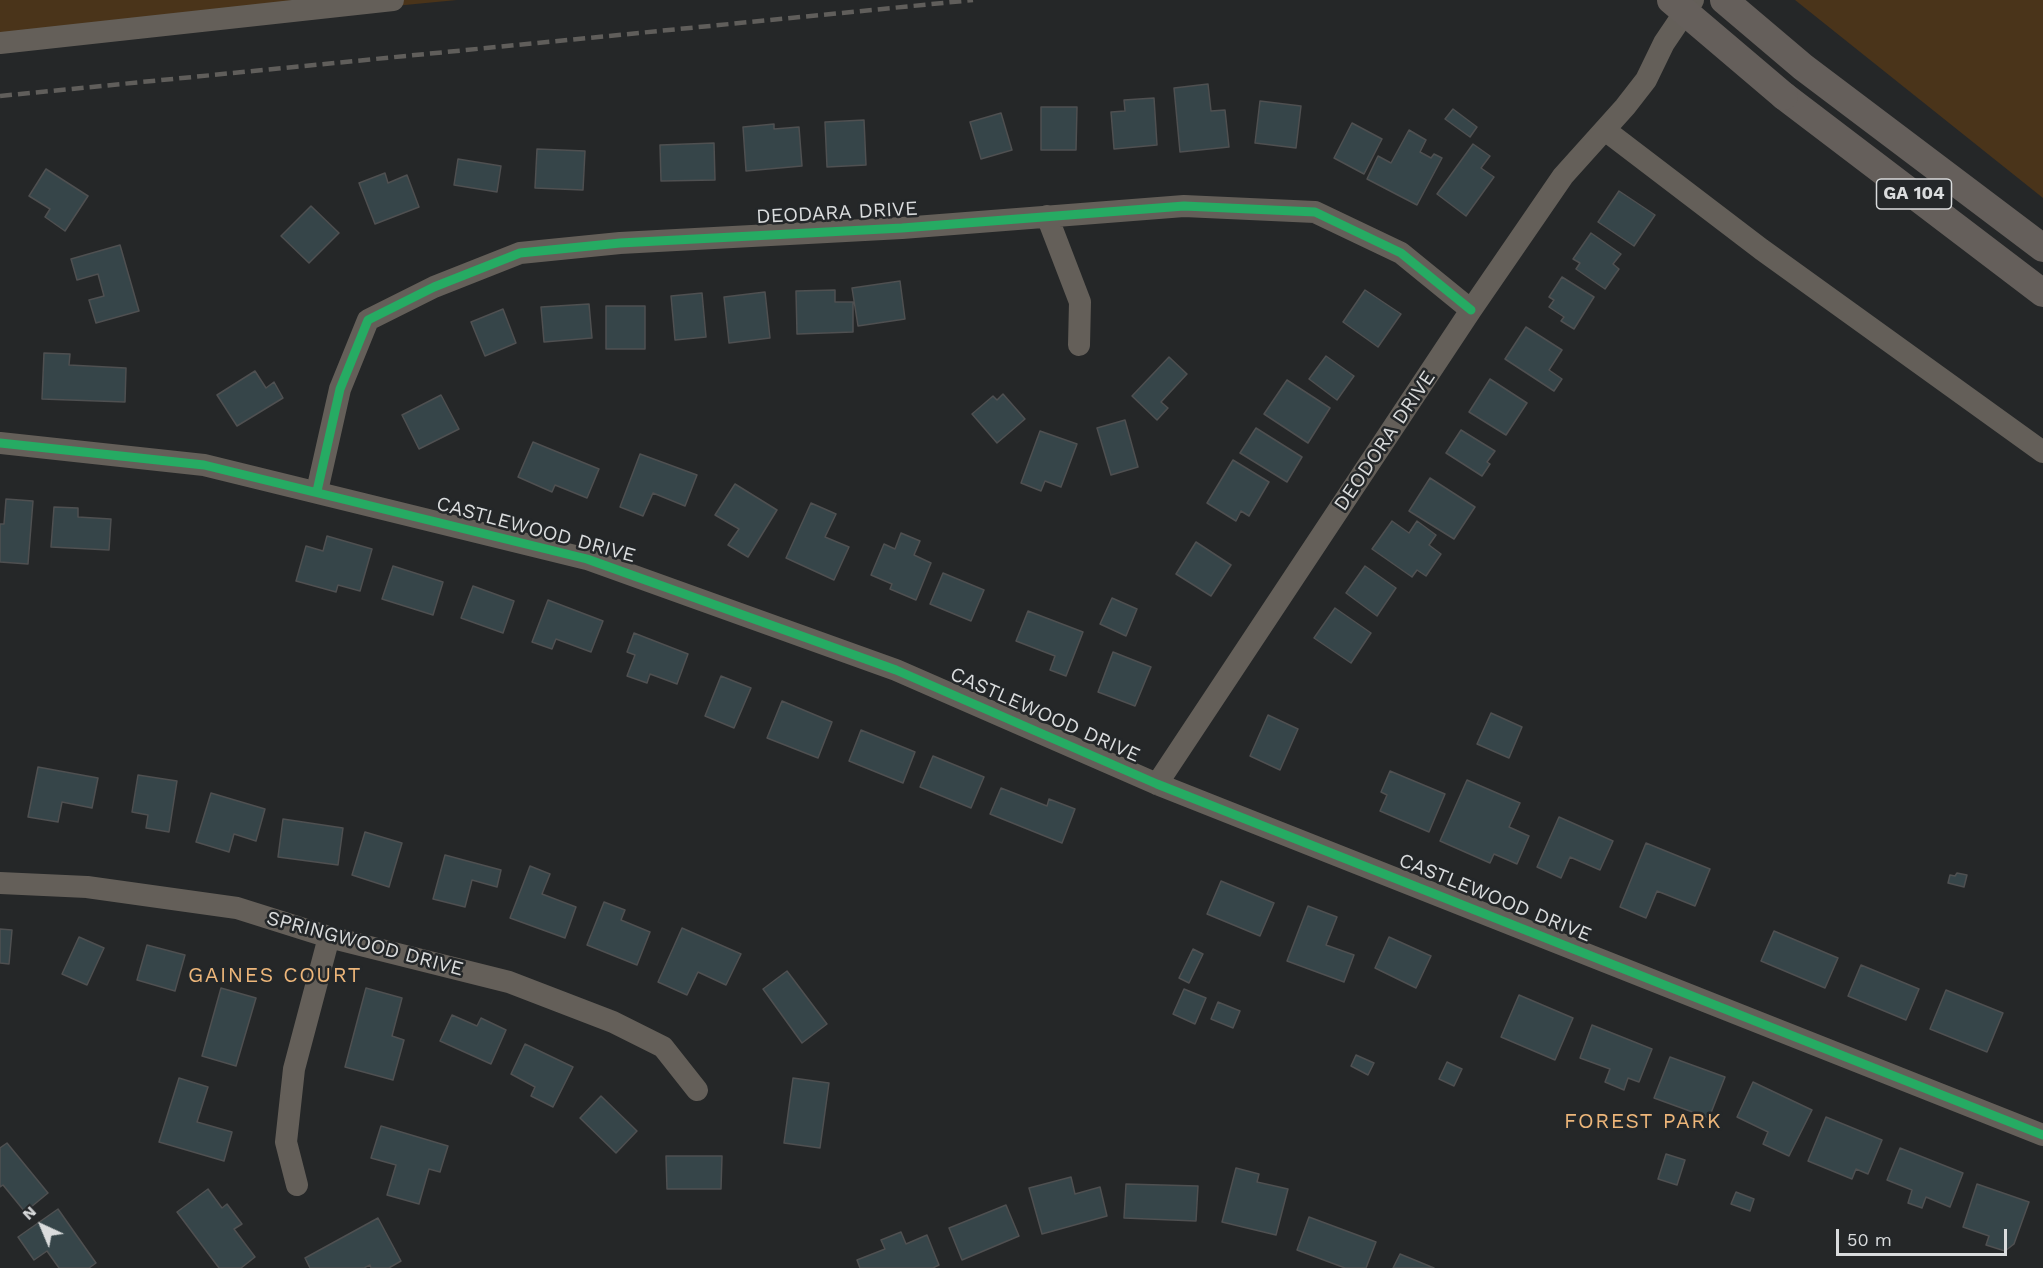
<!DOCTYPE html>
<html>
<head>
<meta charset="utf-8">
<style>
	body { margin:0 }
	#map { position:relative; width:2043px; height:1268px; overflow:hidden; background:#252728; font-family:"Work Sans",sans-serif }
	canvas { display:block }
	.north { position:absolute; left:12px; top:1196px; width:60px; height:60px; -webkit-text-stroke:4px #242729; paint-order:stroke; rotate:316deg; font-size:16px; font-weight:700; line-height:24px; text-align:center; color:#dadcdd }
	.north::after { content:''; display:block; margin:auto; width:21px; height:27px; background:#dadcdd; clip-path:polygon(50% 0,100% 100%,50% 72%,0 100%) }
	.scale { position:absolute; left:1836px; top:1229px; width:171px; height:27px; box-sizing:border-box; border:3px solid #dadcdd; border-top:0; padding-left:8px; font-size:18px; line-height:21px; white-space:nowrap; color:#dadcdd; -webkit-text-stroke:4px #242729; paint-order:stroke }
</style>
</head>
<body>
<div id="map">
<canvas width="2043" height="1268"></canvas>
<div class="north">N</div>
<div class="scale">50 m</div>
</div>
<script>
const c = document.querySelector('canvas').getContext('2d');
c.lineJoin = 'round';
function fillPath(path, color) {
  c.fillStyle = color;
  c.fill(path, 'evenodd');
}
function stroke(path, color, width, dash) {
  c.strokeStyle = color;
  c.lineWidth = width;
  c.lineCap = dash ? 'butt' : 'round';
  c.setLineDash(dash || []);
  c.stroke(path);
}
function write(font, color, halo, rows, align = 'center') {
  c.font = font + ' "Work Sans",sans-serif';
  c.lineWidth = 5;
  c.setLineDash([]);
  c.textBaseline = 'middle';
  c.strokeStyle = halo;
  c.fillStyle = color;
  for (const [text, x, y, turn = 0] of rows) {
    c.save();
    c.translate(x, y);
    c.rotate((+turn || 0) * Math.PI / 180);
    c.textAlign = isNaN(turn) ? turn : align;
    if (halo) c.strokeText(text, 0, 0);
    c.fillText(text, 0, 0);
    c.restore();
  }
}
fillPath(new Path2D(`
	M0,0H457L0,44Z
	M1795,0H2043V198Z`), '#4a341a');
const building = new Path2D(`
	M1208,84L1211,111L1225,110L1229,147L1180,152L1174,88Z
	M1154,98L1157,145L1114,149L1111,112L1125,111L1124,100Z
	M1260,101L1301,106L1296,148L1255,143Z
	M1041,107H1077L1076,150H1041Z
	M1453,109L1477,127L1470,137L1445,119Z
	M1001,113L1012,150L981,159L970,122Z
	M864,120L866,165L827,167L825,122Z
	M1352,123L1382,139L1364,174L1334,158Z
	M774,124V129L799,127L802,166L746,171L743,127Z
	M1409,130L1426,140L1420,152L1431,158L1434,154L1442,158L1417,205L1367,179L1378,156L1391,163Z
	M714,143L715,180L661,181L660,145Z
	M1473,144L1490,156L1481,168L1494,177L1466,216L1437,194Z
	M537,149L585,151L583,190L535,188Z
	M458,159L501,166L497,192L454,185Z
	M46,169L88,196L65,231L45,217L50,209L29,196Z
	M385,173L388,183L407,175L419,207L375,224L359,183Z
	M1619,191L1655,215L1634,246L1598,222Z
	M311,206L339,233L309,263L281,236Z
	M1591,233L1621,254L1613,264L1619,269L1605,289L1576,269L1580,263L1573,259Z
	M120,245L139,311L96,323L89,300L104,296L98,274L77,280L71,259Z
	M1562,277L1594,297L1574,329L1561,321L1564,317L1549,307L1554,300L1549,297Z
	M900,281L905,319L858,326L852,288Z
	M835,290V302H853V332L797,334L796,291Z
	M1365,290L1401,314L1378,347L1343,322Z
	M765,292L770,338L729,343L724,297Z
	M702,293L706,337L675,340L671,296Z
	M589,304L592,338L544,342L541,307Z
	M606,306H645V349H606Z
	M503,309L516,343L485,356L471,322Z
	M1526,327L1562,350L1549,370L1562,379L1554,391L1505,359Z
	M44,353L70,354L69,365L126,368L125,402L42,399Z
	M1326,356L1354,376L1337,400L1309,379Z
	M1169,357L1187,374L1161,402L1168,408L1157,420L1132,396Z
	M255,371L266,388L274,382L283,398L237,426L217,395Z
	M1490,379L1527,403L1506,435L1469,412Z
	M1287,380L1330,408L1308,443L1264,414Z
	M1003,394L1025,419L997,443L972,414L993,396L997,400Z
	M441,395L459,429L419,449L402,415Z
	M1125,420L1138,467L1111,475L1097,428Z
	M1256,428L1302,457L1287,482L1240,453Z
	M1461,430L1495,451L1487,462L1490,464L1482,476L1446,453Z
	M1040,431L1077,444L1061,487L1045,481L1041,491L1021,483Z
	M533,442L599,469L587,498L555,485L552,492L518,477Z
	M640,454L697,475L685,506L653,493L643,516L620,507Z
	M1233,460L1269,482L1249,516L1241,511L1236,521L1207,503Z
	M1430,478L1475,507L1454,539L1409,511Z
	M735,484L777,510L748,557L728,545L739,529L715,515Z
	M6,499L33,501L28,564L0,562V524H4Z
	M811,503L836,514L825,537L849,547L834,580L786,558Z
	M54,507L78,508V517L111,519L109,550L51,547Z
	M1392,521L1409,533L1417,521L1436,535L1429,545L1441,554L1426,576L1417,570L1412,577L1372,549Z
	M901,533L920,541L914,555L931,563L916,600L890,589L892,584L871,575L884,544L895,549Z
	M327,536L372,549L360,591L338,585L336,592L296,581L306,546L323,551Z
	M1196,542L1231,565L1211,596L1176,574Z
	M393,566L443,582L433,615L382,599Z
	M1365,566L1396,588L1377,616L1346,593Z
	M943,573L984,590L971,621L930,604Z
	M473,586L514,601L503,633L461,618Z
	M1112,598L1137,609L1126,636L1100,624Z
	M548,600L603,621L591,652L556,639L552,649L532,642Z
	M1335,608L1371,633L1351,663L1314,638Z
	M1028,611L1083,632L1066,676L1050,670L1055,656L1016,641Z
	M634,633L688,654L677,684L650,674L647,683L627,676L635,655L627,652Z
	M1113,652L1151,667L1135,706L1098,692Z
	M721,676L751,688L734,728L705,716Z
	M782,701L832,722L818,758L767,738Z
	M1491,713L1522,727L1509,758L1477,744Z
	M1268,715L1298,729L1280,770L1250,756Z
	M861,730L915,752L903,783L849,761Z
	M933,756L984,777L971,808L920,787Z
	M38,767L98,778L92,808L62,802L58,822L28,817Z
	M1390,771L1445,794L1429,832L1380,811L1387,795L1381,792Z
	M138,775L177,781L169,832L146,828L148,815L132,812Z
	M1467,780L1520,803L1509,827L1529,836L1517,864L1494,854L1490,863L1440,841Z
	M1001,788L1047,806L1049,799L1075,809L1062,843L990,814Z
	M211,793L265,809L256,841L234,834L229,852L196,842Z
	M1559,817L1613,841L1600,870L1570,857L1561,878L1537,867Z
	M283,819L343,828L338,865L278,857Z
	M365,832L402,843L389,887L352,875Z
	M1646,843L1710,869L1695,906L1657,891L1646,918L1620,907Z
	M445,855L501,870L497,887L472,880L465,907L433,899Z
	M530,866L550,874L542,894L576,907L565,938L510,918Z
	M1957,873L1967,875L1964,887L1948,883L1950,875L1955,876Z
	M1221,881L1274,903L1260,936L1207,914Z
	M604,902L625,910L621,920L650,932L637,965L587,945Z
	M1308,906L1337,917L1326,945L1354,955L1344,982L1287,961Z
	M682,928L741,954L726,985L698,972L687,995L658,982Z
	M0,929L12,930L9,964L0,963Z
	M1774,931L1838,958L1825,988L1761,961Z
	M79,937L104,948L87,985L62,974Z
	M1389,937L1431,956L1416,988L1375,968Z
	M147,945L185,955L175,991L137,980Z
	M1193,949L1203,954L1189,983L1179,978Z
	M1861,965L1919,989L1906,1020L1848,996Z
	M787,971L827,1024L802,1043L763,989Z
	M221,988L256,998L236,1066L202,1056Z
	M366,988L402,998L392,1036L404,1040L393,1080L345,1067Z
	M1184,989L1206,998L1195,1024L1173,1014Z
	M1946,990L2003,1013L1987,1052L1930,1029Z
	M1519,995L1573,1018L1555,1060L1501,1037Z
	M1218,1002L1240,1011L1233,1028L1211,1019Z
	M452,1015L477,1026L481,1018L506,1030L491,1064L440,1041Z
	M1592,1025L1652,1049L1639,1082L1628,1078L1624,1090L1605,1082L1610,1069L1580,1058Z
	M525,1044L573,1067L553,1107L531,1096L535,1087L511,1074Z
	M1356,1055L1374,1063L1368,1075L1351,1066Z
	M1670,1057L1725,1077L1709,1118L1654,1098Z
	M1447,1062L1462,1069L1454,1086L1439,1079Z
	M179,1078L208,1087L197,1122L232,1132L224,1161L159,1142Z
	M793,1078L829,1083L820,1148L784,1143Z
	M1753,1082L1812,1110L1789,1156L1763,1144L1768,1132L1737,1117Z
	M601,1096L637,1131L616,1153L580,1118Z
	M1826,1117L1882,1140L1868,1174L1856,1169L1852,1179L1808,1161Z
	M381,1126L448,1146L440,1172L429,1169L419,1204L387,1195L396,1165L371,1158Z
	M7,1143L48,1193L25,1212L3,1185L0,1187V1148Z
	M1900,1148L1963,1173L1950,1207L1926,1197L1922,1208L1908,1203L1912,1190L1887,1180Z
	M1666,1154L1685,1160L1677,1185L1658,1179Z
	M666,1156H722L721,1189H667Z
	M1236,1168L1259,1174L1257,1182L1288,1189L1276,1235L1222,1222Z
	M1071,1177L1075,1194L1100,1187L1107,1216L1042,1234L1029,1188Z
	M1126,1184L1198,1186L1196,1221L1124,1218Z
	M1977,1184L2029,1202L2014,1244L2005,1251L1986,1245L1989,1236L1963,1227Z
	M208,1189L222,1208L227,1204L242,1224L234,1229L255,1257L241,1268H219L177,1212Z
	M1736,1192L1754,1199L1750,1211L1731,1204Z
	M1006,1205L1019,1236L962,1260L949,1228Z
	M58,1209L96,1263L89,1268H59L47,1251L34,1260L18,1237Z
	M1309,1217L1376,1242L1366,1268H1345L1297,1250Z
	M378,1218L401,1261L389,1268H371L370,1265L364,1268H310L305,1258Z
	M901,1232L906,1244L927,1235L939,1265L933,1268H860L857,1260L885,1249L881,1240Z
	M1400,1254L1434,1268H1393Z`);
fillPath(building, '#364549');
stroke(building, '#4f5051', 1.5);
stroke(new Path2D(`
	M0,43L393,0
	M1605,130L1761,249L2043,452
	M1047,216L1080,302L1079,345
	M0,443L204,465L587,559L896,670L1157,784L2043,1135
	M317,491L340,389L368,320L434,287L520,253L620,243L902,228L1184,206L1315,212L1401,253L1471,310
	M1157,784L1471,310L1563,176L1625,107L1646,80L1664,43L1693,0
	M0,883L87,887L237,908L329,937L509,982L613,1022L663,1047L697,1090
	M297,1185L286,1142L294,1069L329,937`), '#645f59', 22);
stroke(new Path2D(`
	M1724,0L1803,67L2043,248
	M1784,96L2043,293`), '#655f5b', 28);
stroke(new Path2D(`
	M0,96L973,0`), '#605e5b', 4.5, [12, 6]);
stroke(new Path2D(`
	M1671,0L1784,96`), '#655f5b', 28);
stroke(new Path2D(`
	M0,443L204,465L587,559L896,670L1157,784L2043,1135
	M317,491L340,389L368,320L434,287L520,253L620,243L902,228L1184,206L1315,212L1401,253L1471,310`), '#26ab63', 9);
for (const [x, y, w] of [
	[1914,194,75]
]) {
  const box = new Path2D();
  box.roundRect(x - w / 2, y - 15, w, 30, 4.5);
  c.fillStyle = '#242729';
  c.fill(box);
  stroke(box, '#dadcdd', 1.5);
}
write('bold 18px', '#dadcdd', null, [
	["GA 104",1914,194]
]);
write('20px', '#dadcdd', '#242729', [
	["DEODARA DRIVE",837,213,-3],
	["DEODORA DRIVE",1385,441,-56],
	["CASTLEWOOD DRIVE",536,530,15],
	["CASTLEWOOD DRIVE",1045,715,24],
	["CASTLEWOOD DRIVE",1495,898,22],
	["SPRINGWOOD DRIVE",365,944,15]
]);
c.letterSpacing = '1.5px';
write('21px', '#edb67a', '#242729', [
	["GAINES COURT",275,976],
	["FOREST PARK",1643,1122]
]);
c.letterSpacing = '0px';
</script>
</body>
</html>
